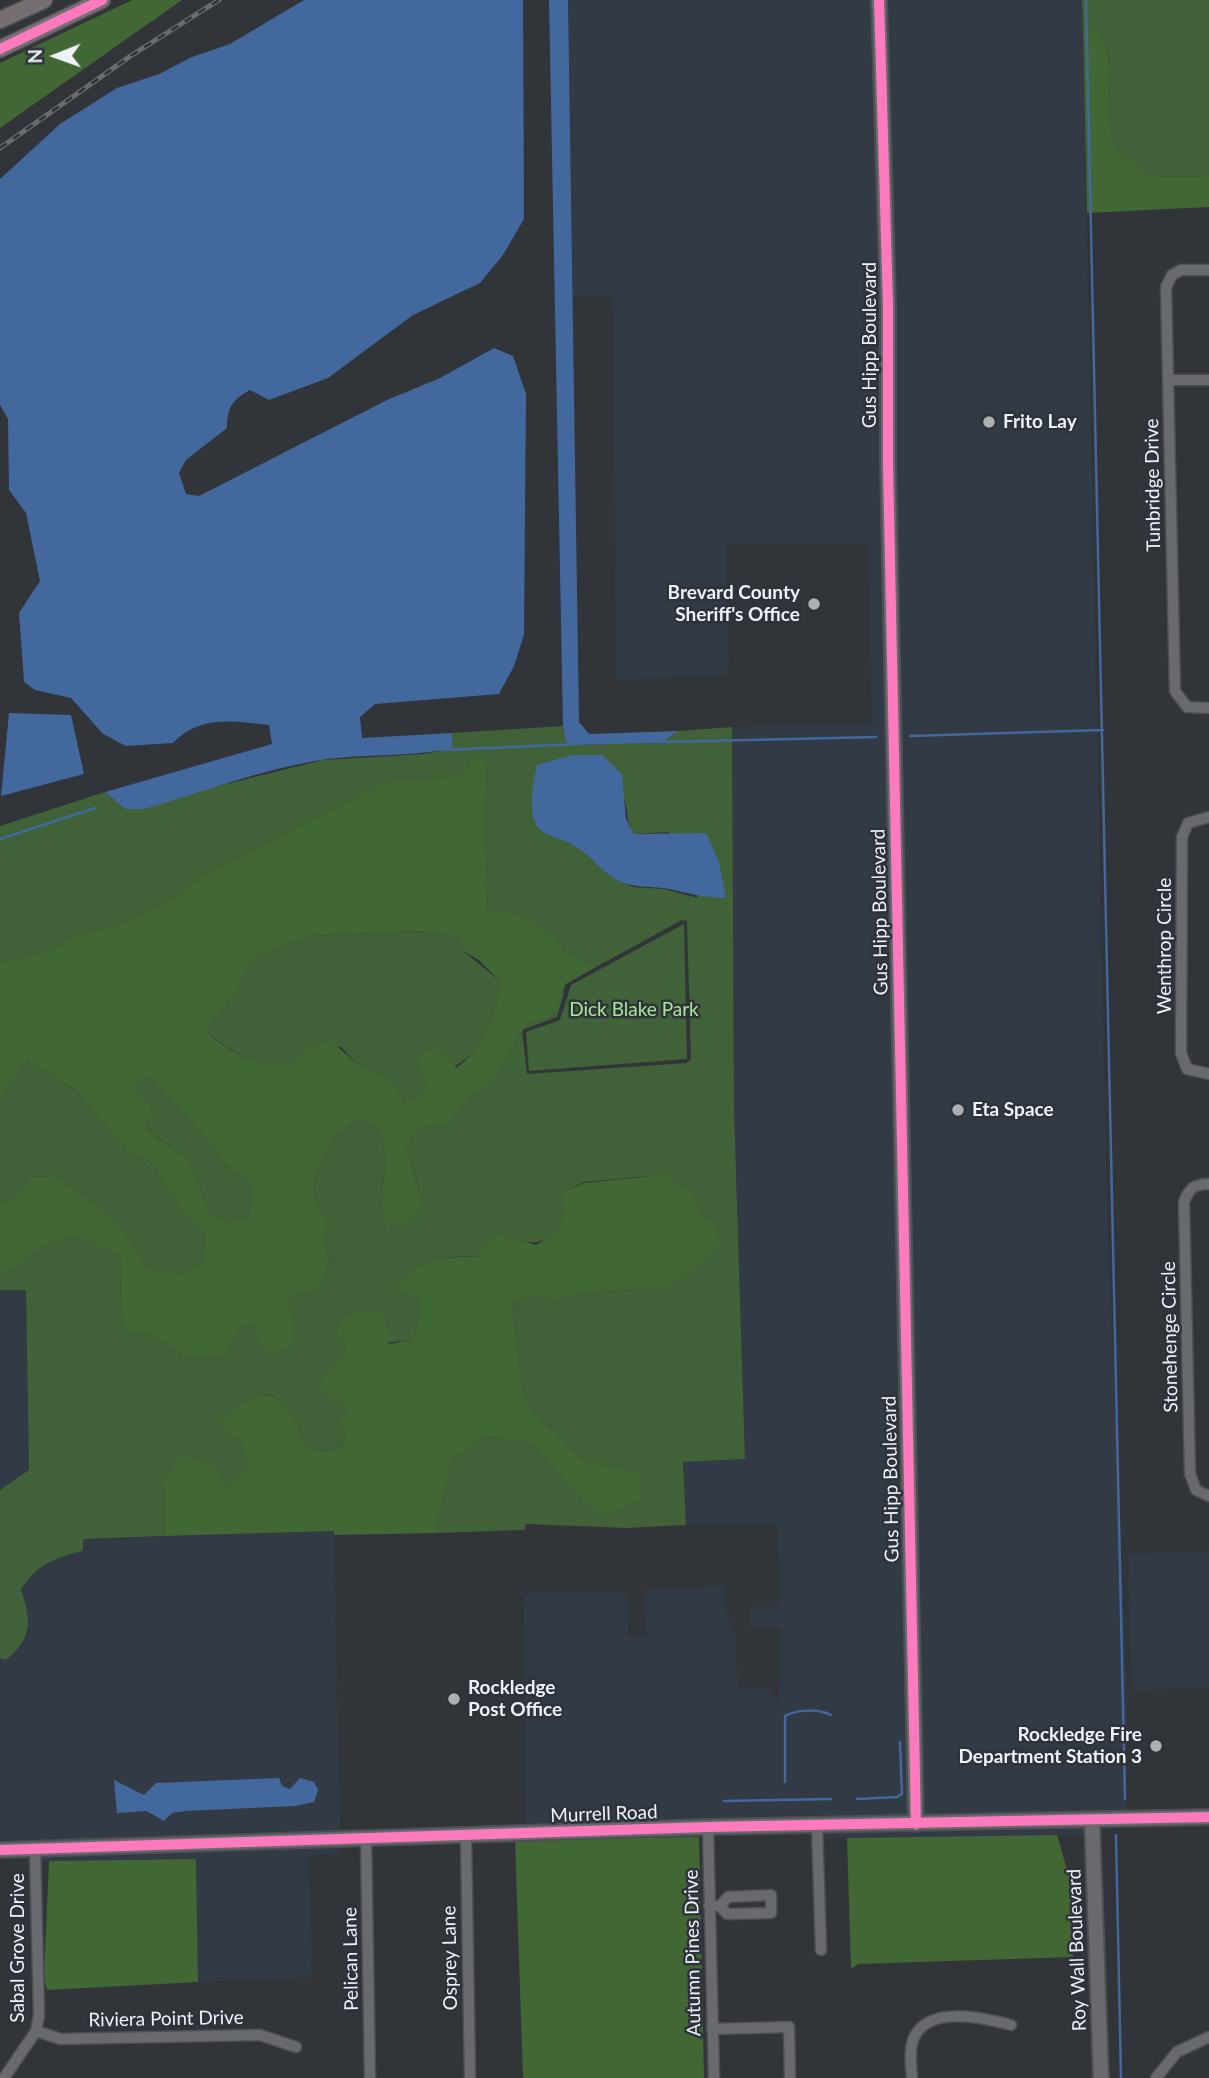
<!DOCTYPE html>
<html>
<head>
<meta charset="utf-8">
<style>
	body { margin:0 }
	#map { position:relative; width:1209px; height:2078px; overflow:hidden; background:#313438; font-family:Lato,sans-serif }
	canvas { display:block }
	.north { position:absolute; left:21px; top:21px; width:70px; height:70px; -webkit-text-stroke:5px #2e333b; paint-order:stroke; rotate:269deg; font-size:19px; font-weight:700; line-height:28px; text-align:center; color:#eef2f7 }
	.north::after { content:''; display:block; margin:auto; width:24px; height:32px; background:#eef2f7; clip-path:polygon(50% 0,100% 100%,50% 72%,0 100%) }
</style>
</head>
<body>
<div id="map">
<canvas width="1209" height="2078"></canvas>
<div class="north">N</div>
</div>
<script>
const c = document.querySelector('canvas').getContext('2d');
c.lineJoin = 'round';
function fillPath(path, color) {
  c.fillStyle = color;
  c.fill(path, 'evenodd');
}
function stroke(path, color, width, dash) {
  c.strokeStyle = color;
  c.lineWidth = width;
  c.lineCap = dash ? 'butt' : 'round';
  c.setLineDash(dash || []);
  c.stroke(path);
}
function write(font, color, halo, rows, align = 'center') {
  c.font = font + ' Lato,sans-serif';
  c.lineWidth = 5;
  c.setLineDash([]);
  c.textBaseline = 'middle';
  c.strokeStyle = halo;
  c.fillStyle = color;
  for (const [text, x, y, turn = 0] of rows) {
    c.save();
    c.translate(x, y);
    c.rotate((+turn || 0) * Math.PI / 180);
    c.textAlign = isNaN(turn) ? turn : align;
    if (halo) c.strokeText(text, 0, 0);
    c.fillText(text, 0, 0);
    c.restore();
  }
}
fillPath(new Path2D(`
	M568,0H874L883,305L911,1819L526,1830L524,1593H627L628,1636L646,1635L644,1590L724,1586L725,1610L736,1636L738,1689L768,1688L778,1702L781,1628H750L749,1607H780L777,1524L686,1525L683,1462L745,1459L734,1109L732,727L872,723L868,543H726L729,674L616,680L613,295H573Z
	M884,0H1082L1107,1208L1127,1692L1126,1814L921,1819Z
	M0,1290H26L29,1470L0,1490Z
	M334,1531L340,1836L0,1845V1658L6,1660L27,1607L21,1590L27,1579L58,1556L82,1551V1539ZM307,1778L317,1785L295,1806L185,1811L153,1818L115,1781L144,1795L152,1790L282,1786L290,1789Z
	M1209,1551V1688L1131,1690L1128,1554Z
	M1087,1824V1835L823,1838V1829Z
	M340,1845V1854L309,1856L312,1977L198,1982L196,1859L41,1861V1854Z`), '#313a45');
fillPath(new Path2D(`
	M1082,0H1209V177L1149,176L1113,147L1109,120L1110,63L1101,32L1083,27Z
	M563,726L566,742L578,745L662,743L678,731L732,727L734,1108L745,1459L683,1462L686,1525L627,1528L526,1524L525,1530L436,1533L451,1461L484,1436L532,1444L583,1502L587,1464L532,1410L523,1391L512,1302L535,1295L559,1301L582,1293L669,1288L708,1257L719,1242L714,1220L702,1216L662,1175L584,1182L565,1191C565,1198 567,1207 565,1214C560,1240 532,1249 511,1238L485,1244L480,1257C437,1254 423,1262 393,1290L418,1297L420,1314L413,1340L346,1347C342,1363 329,1371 321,1386L351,1406L338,1423L345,1432L342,1447C332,1450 318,1453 310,1447C293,1436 293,1383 254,1398C241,1403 228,1415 217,1422L241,1442L248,1469L228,1487L164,1479L165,1536L83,1539V1551C58,1556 33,1567 21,1590C32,1620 32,1639 6,1660L0,1658V1490L29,1470L26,1290H0V1274L20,1265L43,1247L74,1235L120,1257L121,1316L126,1332H149L183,1356L231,1344L244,1326L253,1325L262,1343L294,1318L289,1304L297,1290L315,1294C332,1270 330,1262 324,1235L329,1223L314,1198L313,1181L335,1137L356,1120L378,1127L386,1155L381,1204L385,1226L419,1190L407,1145L420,1128L448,1124L472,1096L490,1086L526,1025L553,1016L561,993H564L557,1017L522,1030L527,1074L687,1063L691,1059L687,921L682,920L596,967L567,952L553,935L488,915L485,825L487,759L475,756L463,773L431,779L388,780L204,875L169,901L115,929L75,935L55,948L0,962V826L105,792L125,809L323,760L424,754L451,748L452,733ZM602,755C613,768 621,784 625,801C629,816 625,818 634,834L669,832L698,898L664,889L633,887L614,878L594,858L574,845L540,830L539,767Z
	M684,924L687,1059L529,1071L526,1032L560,1020L571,985Z
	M416,931L462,937V950L500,981C494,1037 479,1059 426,1080L423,1093L402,1104L392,1084L379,1073L357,1064L341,1047L302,1053L289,1067C252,1065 236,1054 207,1033L215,1018L237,992L254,958L311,936Z
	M27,1061L74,1089L127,1150L150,1161L188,1220L205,1234L202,1263L182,1274L148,1268L120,1225L87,1198L55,1176L30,1177L15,1197L0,1205V1101Z
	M150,1078L200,1131L220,1158L246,1182L252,1190L249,1218L227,1222C195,1207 206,1185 190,1163C178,1146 154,1143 145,1122L153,1113L149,1103L136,1090V1080Z`), '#416138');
fillPath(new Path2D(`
	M132,0H182L0,128V63Z
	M1083,27L1101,32L1110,64L1109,120L1114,147L1149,176L1209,177V207L1087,213Z
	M475,756L487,759L485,825L488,915L504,911L529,920L553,935L567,952L596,967L566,984L553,1016L526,1025L490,1086L472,1096L448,1124L420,1128L407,1145L423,1207L406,1224L385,1226L381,1204L386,1155L378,1127L356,1120L335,1137L313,1181L314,1198L329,1223L324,1235C330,1262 332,1270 315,1294L297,1291L289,1304L294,1318V1343L274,1355L262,1344L253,1325L244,1326L222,1356H183L149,1332H126L121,1316L120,1257L74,1235L43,1247L20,1265L0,1274V1205L15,1197L30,1177L55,1176L87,1198L120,1225L148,1268L182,1274L202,1263L205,1234L188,1220L150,1161L127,1150L74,1089L27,1061L0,1101V962L55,948L75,935L115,928L169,901L204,875L388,780L431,779L463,773ZM416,931L461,937L462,950L479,960L500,981C496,1017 486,1046 456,1068L441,1049L424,1051L417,1061L426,1079L423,1092L403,1104L393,1084L379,1073L357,1064L330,1040L302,1053L289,1066C253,1065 235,1055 207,1033L215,1018L237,992L254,958L311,936ZM150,1078L200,1131L220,1158L246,1182L252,1190L249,1218L227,1222C195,1207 206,1185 190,1163C178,1146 154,1144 145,1122L153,1114L149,1102L136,1090L137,1080Z
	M662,1175L691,1192L702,1216L714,1220L720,1242L708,1257L670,1288L582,1293L559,1301L535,1295L512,1302L523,1391L532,1410L587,1464L640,1472V1499L606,1516L583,1502L532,1444L485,1436L451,1461L436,1533L334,1535V1531L165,1536L164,1479L182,1456L212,1465L228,1487L248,1469L241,1442L216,1422C228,1415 240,1403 253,1398C294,1384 293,1435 310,1447C318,1453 332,1450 342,1447L345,1433L338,1423L350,1406L330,1397L319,1386C328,1371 342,1363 346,1347L336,1330L344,1317L370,1309L385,1315L389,1344L413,1340L420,1314L418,1297L392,1290C420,1261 438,1255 479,1257L485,1244L496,1234L536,1245C562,1230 566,1221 565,1191L584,1183Z
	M1057,1835L1070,1880L1073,1957L859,1964L851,1969L847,1838Z
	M699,1837L704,2078H523L515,1840Z
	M196,1859L198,1982L47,1990L44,1977L49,1861Z`), '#406734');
fillPath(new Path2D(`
	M304,0H523L524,219L503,255L480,283L413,315L328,378L269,400L250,390C232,400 227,408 227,428L186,460L179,473L186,494L199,496L387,400L440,378L494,348L513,356L526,394L524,635L514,666L499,694L375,704L360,717L362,738L452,733V748C409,758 365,753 322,760C262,769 203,792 144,809H125L105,792L272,744L269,725C233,721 200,715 173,743L126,746L103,734L71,698L35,690L24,682L19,613L40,581L26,513L9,490L8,419L0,405V179L60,124L117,88L159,74L192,57L230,44Z
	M549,0H568L579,722L589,734L678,731L662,743L578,745L566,742L563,726Z
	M9,713L71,715L84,774L1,796Z
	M572,755H602L622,774L626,819L634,834L706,833L719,862L726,898C703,898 685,892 663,888C646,886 631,888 615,879C600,870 590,854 573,845C564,839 547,837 539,829C527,815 533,781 537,765Z
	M279,1778L282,1786L290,1789L300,1778L314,1782L318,1790L314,1802L295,1806L185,1811L172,1813L164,1821L146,1811L117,1813L114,1780L144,1795L156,1783Z`), '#42689d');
stroke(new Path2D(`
	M1086,0L1125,1799
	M910,736L1103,730
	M663,742L876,737
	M442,750L579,744
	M0,839L95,808
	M785,1782V1716C797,1709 819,1709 831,1715
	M857,1799L897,1797L902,1794L900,1742
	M724,1801L831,1799
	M1116,1835L1121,2078`), '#42689d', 2.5);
const street = new Path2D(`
	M1209,270H1181L1172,275L1166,287L1175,691L1187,707L1209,708
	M1168,380H1209
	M1209,817L1188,823L1182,837L1181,1053L1187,1069L1209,1074
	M1209,1184C1195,1184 1189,1188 1184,1202L1190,1474L1196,1490L1209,1496
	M817,1825L821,1950
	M708,1827L714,2078
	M466,1837L470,2078
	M366,1839L370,2078
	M709,1906H720L728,1897L771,1895V1913L727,1914L720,1906
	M712,2029L789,2027L790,2078
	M36,2031L60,2039L260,2035L296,2047
	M4,2078L36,2031L39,2015L35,1849
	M912,2078C911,2065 909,2052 913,2040C926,2004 984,2018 1011,2025
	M1156,2078L1177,2052L1209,2037`);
const secondary = new Path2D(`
	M879,0L888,305V464L916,1824
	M1092,1820L1101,2078
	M0,1850L708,1827L1209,1817`);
const primary = new Path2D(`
	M0,20L44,0
	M0,49L102,0`);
stroke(street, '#4c5053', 13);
stroke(secondary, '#4c5053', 18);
stroke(primary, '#4c5053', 19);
stroke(street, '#686a6e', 10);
stroke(secondary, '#686a6e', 14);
stroke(primary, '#756e73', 16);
const rail = new Path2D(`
	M0,148L132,55L219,0`);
stroke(rail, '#696b6f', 5);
stroke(rail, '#2e333b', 2.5, [8]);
stroke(new Path2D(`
	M879,0L888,305V464L916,1824
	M0,49L102,0
	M0,1850L708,1827L1209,1817`), '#fd7abc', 10);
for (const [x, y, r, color] of [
	[989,422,7,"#acb0b4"],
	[814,604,7,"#acb0b4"],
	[958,1110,7,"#acb0b4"],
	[454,1699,7,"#acb0b4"],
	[1156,1746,7,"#acb0b4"]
]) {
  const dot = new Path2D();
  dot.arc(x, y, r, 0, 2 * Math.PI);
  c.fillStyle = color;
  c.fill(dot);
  stroke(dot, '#2e333b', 2.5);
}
write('19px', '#eef2f7', '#2e333b', [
	["Gus Hipp Boulevard",870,345,-90],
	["Tunbridge Drive",1153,485,-91],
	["Gus Hipp Boulevard",880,912,-91],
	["Wenthrop Circle",1165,946,-90],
	["Stonehenge Circle",1170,1337,-91],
	["Gus Hipp Boulevard",891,1479,-91],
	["Murrell Road",604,1814,-2],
	["Sabal Grove Drive",18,1948,-90],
	["Roy Wall Boulevard",1077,1950,-92],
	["Autumn Pines Drive",693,1953,-91],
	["Osprey Lane",450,1958,-91],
	["Pelican Lane",351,1959,-91],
	["Riviera Point Drive",166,2019,-1]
]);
write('bold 19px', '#eef2f7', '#2e333b', [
	["Frito Lay",1003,422],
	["Brevard County",800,593,"right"],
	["Sheriff's Office",800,615,"right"],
	["Eta Space",972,1110],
	["Rockledge",468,1688],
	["Post Office",468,1710],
	["Rockledge Fire",1142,1735,"right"],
	["Department Station 3",1142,1757,"right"]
], 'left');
write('19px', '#a6e892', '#2e333b', [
	["Dick Blake Park",634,1010]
]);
</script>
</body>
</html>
